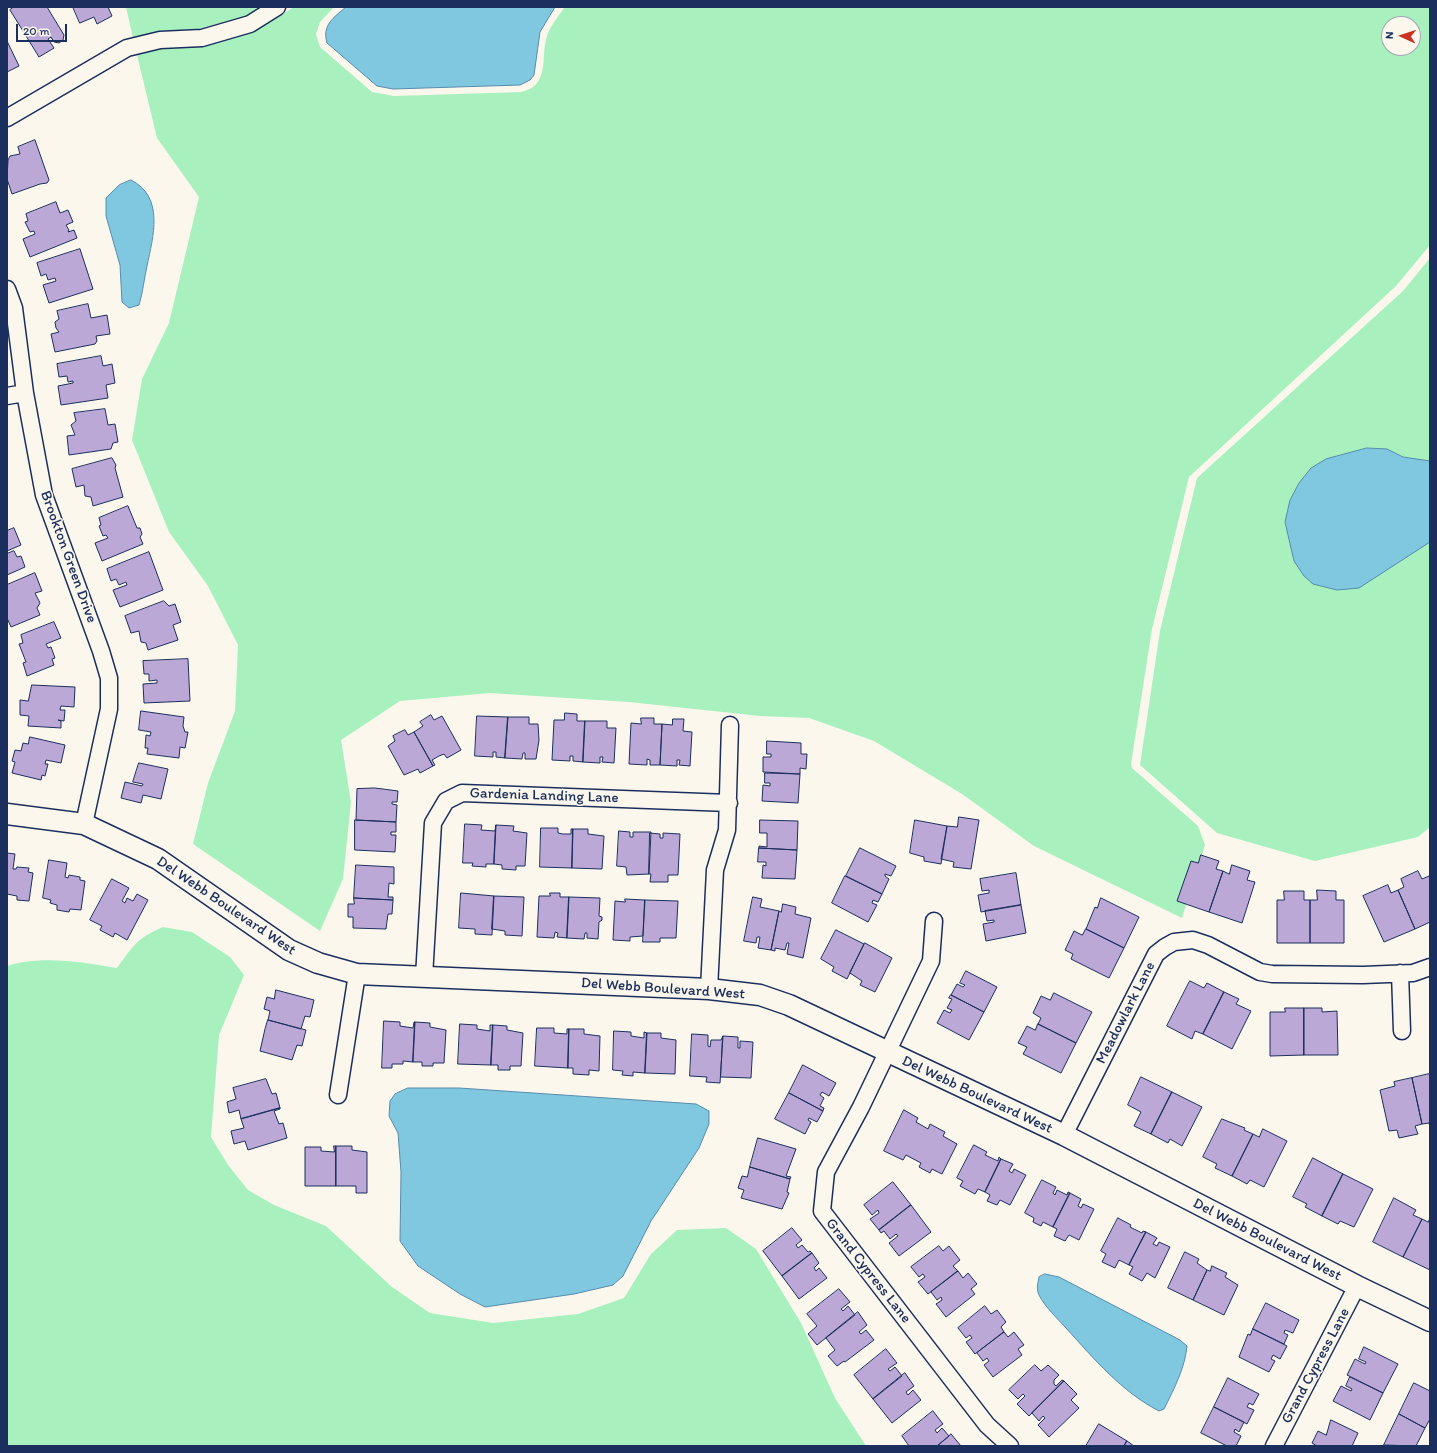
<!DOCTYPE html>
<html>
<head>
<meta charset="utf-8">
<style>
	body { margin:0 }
	#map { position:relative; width:1437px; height:1453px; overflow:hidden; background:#fbf7ec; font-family:Itim,sans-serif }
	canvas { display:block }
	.frame { position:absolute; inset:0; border:8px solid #1b2f5e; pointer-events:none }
	.north { position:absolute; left:1381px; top:16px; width:40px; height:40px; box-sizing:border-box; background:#fbf7ec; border:1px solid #a1a7b3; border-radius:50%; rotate:273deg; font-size:11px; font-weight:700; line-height:16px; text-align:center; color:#1b2f5e }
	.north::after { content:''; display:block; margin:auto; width:14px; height:18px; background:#c8321e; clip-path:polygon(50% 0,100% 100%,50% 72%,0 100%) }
	.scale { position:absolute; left:16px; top:24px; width:51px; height:18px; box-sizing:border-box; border:2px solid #1b2f5e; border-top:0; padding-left:5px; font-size:12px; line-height:14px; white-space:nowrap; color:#1b2f5e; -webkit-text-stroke:3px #fbf7ec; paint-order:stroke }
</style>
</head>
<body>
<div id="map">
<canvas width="1437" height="1453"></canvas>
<div class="frame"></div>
<div class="north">N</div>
<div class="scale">20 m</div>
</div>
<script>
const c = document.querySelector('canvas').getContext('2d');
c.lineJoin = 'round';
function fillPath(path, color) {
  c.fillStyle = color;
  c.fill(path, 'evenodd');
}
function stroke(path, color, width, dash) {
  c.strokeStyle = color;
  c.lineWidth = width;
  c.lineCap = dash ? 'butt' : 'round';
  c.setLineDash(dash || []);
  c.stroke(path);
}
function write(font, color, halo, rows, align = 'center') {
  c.font = font + ' Itim,sans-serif';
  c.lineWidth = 3;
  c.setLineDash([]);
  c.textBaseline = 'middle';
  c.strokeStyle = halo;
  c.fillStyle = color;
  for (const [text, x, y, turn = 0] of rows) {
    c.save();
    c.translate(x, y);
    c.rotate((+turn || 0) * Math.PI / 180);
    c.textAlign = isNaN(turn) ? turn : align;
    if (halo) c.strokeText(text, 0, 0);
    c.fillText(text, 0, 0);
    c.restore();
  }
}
fillPath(new Path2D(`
	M126,7H260L245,16L200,29L159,31L133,38Z
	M294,7H334L320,22L316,34L320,47L372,92L394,96L521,92C552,85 539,56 548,33C552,24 559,15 565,7H1430V245L1396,286L1189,477L1152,629L1131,764L1132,768L1198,826L1205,845L1182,918L1034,846L962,794L874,741L809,718L760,716L629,702L490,693L400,701L341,740L351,802L343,879L320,931L193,844L208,783L235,711L238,645L208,586L169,532L132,440L142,379L169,323L199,197L157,138L137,55L161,48L205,46L255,31ZM1389,24H1413V48H1389Z
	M1430,258V827L1418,837L1315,861L1217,833L1140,765L1160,631L1197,478L1403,291Z
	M163,927L192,932L230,957L244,975L219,1035L211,1137L228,1165L248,1190L274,1205L326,1226L392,1287L430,1313L493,1323L578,1314L624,1298L651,1254L677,1230L726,1228L756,1249L801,1323L835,1398L866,1446H7V966C42,955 82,962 117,968C134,945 137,938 163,927Z`), '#a8f1bf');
const water = new Path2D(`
	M346,7H555L540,32L534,75L530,80L520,85L393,89L377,86L327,43C322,25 333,18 346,7Z
	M131,180C165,197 153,237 147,266C144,279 143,292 139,305L129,308L122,302L120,265L106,216V198L119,185Z
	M1367,448L1387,449L1403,457L1430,461V542L1359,588L1337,590L1313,584L1304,576L1294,561L1285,522L1290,500L1299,483L1311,468L1326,459Z
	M408,1088H459L696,1104L709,1111V1124L699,1148L651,1221L623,1276L613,1285L574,1294L485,1307L460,1294L418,1266L400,1241L401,1172L398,1133L389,1116L390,1101L395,1094Z
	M1045,1274L1059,1277L1180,1340L1187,1346C1185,1368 1174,1389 1164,1409L1159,1411C1122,1392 1094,1359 1066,1328C1057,1318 1045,1307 1039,1295C1036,1289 1038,1283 1039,1277Z`);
fillPath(water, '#7fc8e0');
stroke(water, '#578bac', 1);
const building = new Path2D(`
	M14,7H47L64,35L63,40L59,43L54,42L51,37L48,39L54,48L39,57L10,10Z
	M73,7H108L112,16L97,24L94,17L80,23Z
	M7,41L19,66L7,72Z
	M35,140L49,180L47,183L40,184L12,194L7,179L8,160L10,156L20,154L18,147Z
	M56,202L60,213L68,210L73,222L66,225L69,230L68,232L74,230L77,238L30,257L23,239L35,234L34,231L30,232L25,222L28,221L26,214Z
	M80,249L93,289L49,303L43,285L56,281L55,278L48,280L46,274L41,276L37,263Z
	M88,304L91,318L107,315L110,334L96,336L97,341L95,344L55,352L51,334L59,332L56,328L55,322L59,319L57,311Z
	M101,356L103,366L112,364L115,383L106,385L108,398L61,405L58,386L73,383V381L68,382L67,376L59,377L57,364Z
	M105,409L108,425L115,424L118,442L113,443L111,449L69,455L67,436L75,435L71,425L76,421L74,413Z
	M112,458L116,465L115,468L123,497L93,506L91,497L85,496L84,485L76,487L72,469Z
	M128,506L137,528H140L142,534L140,537L143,544L102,561L95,543L108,538L106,535L103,536L99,526L101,525L99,518Z
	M14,528L21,545L7,551V531Z
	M14,551L17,557L21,556L25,567L7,575V554Z
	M149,552L163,590L120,607L113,590L127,585L126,582L119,585L116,579L111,581L107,569Z
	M35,573L42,591L35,593L40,603L37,608L40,615L11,627L7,618V585Z
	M164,601L169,606L175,604L181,622L173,625L178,640L148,650L146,643L141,642L139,631L131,633L125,616Z
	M54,622L61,638L46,644L48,648L51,647L55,658L52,659L54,665L27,676L23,663L26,662L19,644L23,643L21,635Z
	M188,659L190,701L144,703L143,684L157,683V680L149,681V674H144L143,661Z
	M32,685L75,687L74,707L61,706L60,710H65L64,721L58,720L61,721V728L28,726L29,716L20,715V700L28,701Z
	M141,711L184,717L183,726L185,732H188L185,748L180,747L179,758L147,754L148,748H145L146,735L150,736L151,732L139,730Z
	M565,713L577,714V721H585L583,762L573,761V756H570V761L552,760L554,720H564Z
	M431,715L434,720L442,716L461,750L447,758L444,754L439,756L432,760L435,765L433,766L414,732L423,726L420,722Z
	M477,716L508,717L505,758L496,757V752H493V757L475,756Z
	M508,717H529V724H538L539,740L536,759H525V753H523L522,759L505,758Z
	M641,718H654V724H662L660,765H650V760L647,759V765L629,764L631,723L641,724Z
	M673,719H684L683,731L692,732L690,766L679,765L680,760H677V766L660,765L662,724L672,725Z
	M585,721H607V728H616L614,763L602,762L603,757H600V763L583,762Z
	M405,730L408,735L414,732L433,766L420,773L418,769L404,775L388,746L395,741L393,736Z
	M30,737L65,745L61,763L46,760L45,764H48L45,776L42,775L41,780L12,773L15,762L12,761L15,750L21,751L23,743L28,744Z
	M767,741L801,743V754H807L806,769L800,768V774L763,772V757H771V754H767Z
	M139,763L168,769L161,799L143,795L141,803L121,798L125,782L142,786L143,784L133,782Z
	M765,773L800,774L798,803L762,801L763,785L770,786V783H765Z
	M375,788L398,791L397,802H392V804L397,805L396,822L356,820L357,789Z
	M959,817L979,820L971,869L953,867L954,862L941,859L947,826L957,827Z
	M355,820L396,822V832H391V835H396L395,852L355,850Z
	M760,820L798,821L797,850L759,848V846L767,847V833H760Z
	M915,820L947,826L941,864L924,861V857L910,853Z
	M465,824L482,825L481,830L495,831L496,825L494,864H486V867L472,866L473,863H463Z
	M496,825L514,826L513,831L527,833L525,866H516V870L502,869V865L494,864Z
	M541,828H558V833L563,834H571V829H573L572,868L540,867Z
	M573,829H588V834L604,836L602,869L572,868Z
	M619,831L630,832V837H633V832H651L649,874L627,875L626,867L617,866Z
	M650,833L660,834V838H663V833L680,834L678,875H668V882H650L651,874H649Z
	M759,848L797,850L795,879L762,878L763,865L766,866V862H758Z
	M860,848L896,866L891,876L885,874V876L889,879L882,894L846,876Z
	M7,853L15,854L13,869H16L17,867L29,868L28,872L33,873L29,901L17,900V896L7,894Z
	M1201,855L1219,861L1216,869L1223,871L1209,912L1177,901L1191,861L1198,863Z
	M49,860L67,863L65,877L68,878L69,875L80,877V880L85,881L81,910L70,909L69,912L57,910V905L50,903L51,900L43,898Z
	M356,865L394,867V884L389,883L388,897H393V900L354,898Z
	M1232,865L1250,871L1247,880L1255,882L1242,923L1209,912L1223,871L1229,874Z
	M1418,871L1422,879L1429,876L1430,879V922L1415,929L1398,890L1404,887L1401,879Z
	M1016,873L1021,905L981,912L978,895L989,893V890L982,891L980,879Z
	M845,876L882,894L878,902L873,900L872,903L877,905L868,922L832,903Z
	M112,879L129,888L122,901L125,903L127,898L133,901L137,894L148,900L127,940L115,933L113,937L100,930L102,926L90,920Z
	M1388,885L1391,893L1398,890L1415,929L1384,942L1363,896Z
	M1317,890L1336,891V900H1344V943H1310V900H1317Z
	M1284,891H1304V900H1310V943H1277V900H1284Z
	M461,893L494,896L492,935L475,934V929L459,928Z
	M550,893H560V897H569L567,938L557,937L558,933L555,932L554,938L537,937L539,896H550Z
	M494,896L524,897L522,936L505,935V931L492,929Z
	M569,897L600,898L599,916L602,917V920L599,922L598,939L587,938V933H585L584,939L567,938Z
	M753,897L762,899L760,907L779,911L771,950L758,948L760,937H757L756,943L744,941Z
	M354,898L393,900L392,914H388L386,929L353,928V917H348V904H354Z
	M1101,898L1139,917L1124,948L1086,929L1095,907L1097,908Z
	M625,899L645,900L643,936L630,937V941L613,940L615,901L625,902Z
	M645,900L678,901L676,938H660V942H643Z
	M783,904L796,907L795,914L811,918L803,958L787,954L789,943H787L785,950L775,948V951L771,950L779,911L781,912Z
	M1021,905L1026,933L986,941L983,924L994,922V920L987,921L985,911Z
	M1086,929L1124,948L1109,978L1071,959L1073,954L1065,950L1074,931L1082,935Z
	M836,930L864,944L847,979L832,971L834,967L821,959Z
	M865,943L892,958L875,992L860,985L862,981L850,973Z
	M966,971L997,987L984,1012L951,995L957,984L963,987L965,985L960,983Z
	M1190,981L1204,988L1207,983L1224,992L1203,1034L1195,1031L1192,1039L1167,1026Z
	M276,990L314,1000L310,1017L305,1016L301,1029L268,1020L270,1011L264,1009L267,997L274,999Z
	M1224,992L1239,999L1236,1004L1251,1011L1232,1049L1203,1034Z
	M1054,993L1092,1012L1076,1043L1038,1024L1041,1018L1033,1013L1041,996L1050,1000Z
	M951,995L984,1012L969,1040L937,1023L944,1010L950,1013L952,1010L947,1008L952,999L949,998Z
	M1285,1008H1304V1055L1270,1056V1012H1285Z
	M1304,1008H1322V1012L1337,1011L1338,1055H1304Z
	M268,1020L306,1030L302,1046L297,1045L292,1060L260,1051L265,1029Z
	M384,1021L400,1022V1026L413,1028L414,1022H415L413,1062L403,1061V1064H392V1068H382Z
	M415,1022L430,1023V1027L446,1030L444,1063H433V1066H422V1062H413Z
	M460,1024L477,1025V1029L490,1031V1025H493L491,1065L458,1064Z
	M1038,1024L1076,1043L1061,1073L1023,1054L1027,1047L1018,1043L1027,1026L1035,1030Z
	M493,1025L507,1026V1030L523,1033L521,1066H510V1070H498V1065H491Z
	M537,1028H554V1033L567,1034V1029H569L568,1068L535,1066Z
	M569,1029H584V1034L600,1036L599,1071L589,1070V1075L573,1074V1068H568Z
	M614,1031L631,1032V1036L644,1038V1032L647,1033L645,1073L633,1072V1076L622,1075L623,1071L613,1070Z
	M647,1033H661V1038L676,1040L675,1074L645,1073Z
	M692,1034L708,1035V1046L710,1047L711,1040H721L723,1036L720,1083L706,1082L707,1077L690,1076Z
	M723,1036L738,1037V1048H740V1041L753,1042L751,1078L721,1077Z
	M803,1065L836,1083L829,1096L822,1092L820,1095L824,1098L820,1106L824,1108L823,1111L789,1093Z
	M1429,1074L1430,1076V1128L1429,1123L1422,1124L1412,1078Z
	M1141,1077L1172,1092L1151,1134L1134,1126L1141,1112L1128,1105Z
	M1412,1078L1422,1124L1415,1126L1418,1134L1399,1138L1397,1130L1389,1131L1380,1090L1395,1086L1394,1082Z
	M266,1079L272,1094L276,1093L280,1108L241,1119L239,1110L229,1113L227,1102L236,1099L233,1088Z
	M1172,1092L1202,1107L1182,1146L1170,1139L1168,1143L1151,1134Z
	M789,1093L823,1111L817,1122L809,1118L808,1120L811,1122L805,1134L775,1119Z
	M280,1108V1109L274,1111L279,1124L283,1123L287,1138L248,1150L245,1141L234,1144L231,1131L244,1128L241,1119Z
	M904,1110L918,1118L916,1122L928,1129L930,1124L945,1132L943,1136L957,1144L942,1174L932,1169L930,1173L919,1167L921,1163L906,1155L903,1160L884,1151Z
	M1222,1119L1245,1128L1244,1130L1253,1134L1232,1176L1215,1168L1217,1164L1203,1157Z
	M1263,1129L1287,1141L1264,1187L1250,1180L1247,1184L1232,1176L1253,1134L1259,1137Z
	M758,1138L796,1149L786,1176L791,1177L790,1179L750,1167Z
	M974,1145L987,1152L985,1155L998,1161L999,1157L1001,1159L985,1192L978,1189L975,1194L960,1186L963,1181L957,1178Z
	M334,1146H336V1186H305V1147H321V1151L334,1152Z
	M336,1146H352V1150L367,1152V1193H356V1186H336Z
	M1313,1158L1343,1174L1322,1216L1305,1207L1307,1204L1293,1197Z
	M1001,1159L1013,1164L1009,1171L1012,1173L1014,1169L1026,1175L1010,1205L1000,1200L997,1205L987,1201L990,1195L985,1192Z
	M750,1167L790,1179L787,1192L789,1193L782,1209L741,1198L744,1190L738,1188L742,1176L747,1177Z
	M1343,1174L1373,1189L1354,1227L1340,1221L1338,1224L1322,1216Z
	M1042,1180L1056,1187L1053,1193L1055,1195L1057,1190L1067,1195L1068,1192L1070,1193L1053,1227L1043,1222L1041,1226L1033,1222L1034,1218L1025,1213Z
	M893,1182L911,1205L879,1230L870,1219L879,1213L878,1210L872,1215L864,1205Z
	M1070,1193L1081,1199L1078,1206L1081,1208L1083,1204L1094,1209L1079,1240L1069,1235L1065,1241L1054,1236L1057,1229L1053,1227Z
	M1394,1198L1416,1210L1413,1215L1422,1219L1403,1257L1373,1242Z
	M911,1205L931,1232L899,1256L889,1243L898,1236L896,1234L890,1239L884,1231L881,1233L879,1230Z
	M1118,1218L1131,1225L1130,1227L1142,1233L1143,1231L1146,1232L1129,1265L1119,1260L1115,1268L1102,1262L1106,1254L1101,1251Z
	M1430,1218V1270L1403,1257L1422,1219L1428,1222Z
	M792,1228L802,1240L796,1245L798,1248L802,1245L808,1252L810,1251L812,1253L782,1276L763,1251Z
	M1146,1232L1157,1238L1153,1244L1157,1246L1159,1242L1170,1247L1155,1278L1147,1273L1142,1281L1129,1274L1133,1267L1129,1265Z
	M939,1246L943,1251L949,1246L960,1260L953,1266L958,1271L928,1294L918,1282L925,1277L923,1274L919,1277L911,1267Z
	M1185,1252L1199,1259L1197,1263L1207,1270L1193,1300L1168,1288Z
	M812,1253L819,1263L814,1268L816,1271L819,1268L827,1278L799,1299L782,1276Z
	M1212,1266L1227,1273L1225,1277L1238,1285L1224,1315L1193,1300L1207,1270L1210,1271Z
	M958,1271L963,1278L968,1273L977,1284L971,1289L975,1294L946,1317L936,1304L942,1300L941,1297L937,1300L931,1292Z
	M839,1289L850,1302L841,1309L843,1311L848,1306L855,1315L817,1345L808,1334L817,1326L807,1314Z
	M1266,1303L1299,1320L1293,1333L1285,1330L1284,1333L1288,1335L1284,1344L1253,1329Z
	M985,1306L991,1314L997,1310L1006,1322L1001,1327L1004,1332L975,1354L966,1342L972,1338L970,1335L966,1338L958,1328Z
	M858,1312L867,1325L859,1332L861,1334L866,1330L874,1340L845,1362L844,1361L837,1366L828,1356L835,1350L826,1338Z
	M1253,1329L1287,1346L1280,1359L1273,1355L1271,1359L1275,1361L1269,1372L1239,1357L1248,1334L1250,1335Z
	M1004,1332L1008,1337L1014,1332L1024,1345L1018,1349L1022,1355L993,1377L984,1365L989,1361L987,1358L983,1361L977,1353Z
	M1364,1347L1398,1364L1383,1393L1347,1375L1355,1359L1365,1364L1366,1362L1359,1359Z
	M886,1349L897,1363L888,1369L890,1371L895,1367L902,1376L873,1399L854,1375Z
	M1035,1365L1041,1371L1048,1365L1059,1375L1054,1380V1384L1056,1386L1062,1380L1064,1381L1029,1416L1017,1404L1025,1396L1023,1394L1018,1399L1009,1390Z
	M905,1373L914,1386L906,1392L908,1395L913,1390L921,1400L892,1423L873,1399Z
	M1350,1377L1383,1393L1370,1420L1333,1401L1341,1386L1351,1391L1352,1389L1346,1386Z
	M1228,1378L1259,1394L1253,1405L1249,1403L1247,1407L1254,1410L1247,1424L1214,1407Z
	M1064,1381L1077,1394L1071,1400L1079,1408L1049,1437L1038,1425L1045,1418L1043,1416L1039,1421L1032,1413Z
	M1414,1383L1430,1391V1419L1425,1428L1399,1414Z
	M1214,1407L1244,1422L1239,1432L1235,1429L1234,1432L1241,1436L1236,1446H1227L1201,1433Z
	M933,1411L943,1424L935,1430L937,1433L942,1428L949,1436L937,1446H909L902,1436Z
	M1399,1414L1425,1428L1416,1446L1384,1445Z
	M1331,1420L1358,1433L1352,1446H1317L1312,1443L1318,1431L1326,1435Z
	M1099,1424L1127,1441L1124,1446H1086Z
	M951,1434L961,1446H937L949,1436Z
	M1127,1441L1134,1446H1124Z`);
fillPath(building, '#bca8d7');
stroke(building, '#1b2f5e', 1);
const minor = new Path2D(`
	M7,118L127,48L160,40L202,38L250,24L277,7
	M7,289L14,308L25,393L44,495L101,651L109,678V709L84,824
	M7,396L25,393
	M934,921L931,961L861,1107L826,1172L822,1211L987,1425L1010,1446
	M1400,973L1402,1031
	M424,977L433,823L446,801L462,793L729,803
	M709,989L715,870L727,830L730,725
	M338,1095L357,974
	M1064,1135L1156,954L1165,947L1174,942L1193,940L1208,945L1260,972L1272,974L1363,975L1413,973L1430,967
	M1274,1446L1357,1286`);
const tertiary = new Path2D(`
	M7,814L84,824L158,859L289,950L318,963L357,974L709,989L760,995L789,1005L1064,1135L1357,1286L1430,1321`);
stroke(minor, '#1b2f5e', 19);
stroke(tertiary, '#1b2f5e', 23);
stroke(minor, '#fbf7ec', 16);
stroke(tertiary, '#fbf7ec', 20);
write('15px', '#1b2f5e', '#fbf7ec', [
	["Brookton Green Drive",68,557,70],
	["Gardenia Landing Lane",544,796,2],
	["Del Webb Boulevard West",226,906,34],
	["Del Webb Boulevard West",663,989,4],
	["Meadowlark Lane",1126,1013,-63],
	["Del Webb Boulevard West",977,1095,25],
	["Del Webb Boulevard West",1267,1240,27],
	["Grand Cypress Lane",868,1271,52],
	["Grand Cypress Lane",1316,1366,-62]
]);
</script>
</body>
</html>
